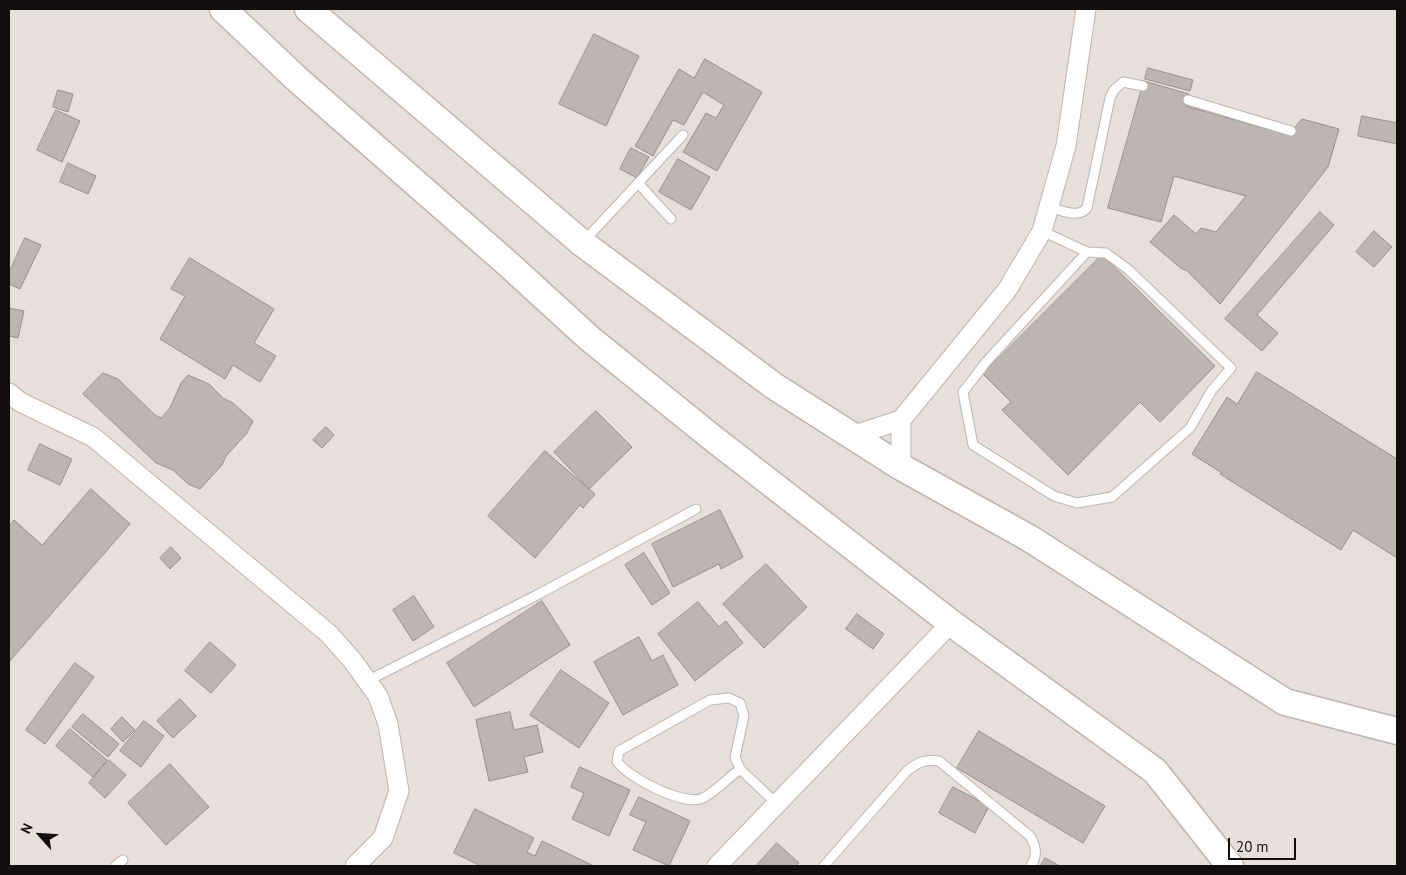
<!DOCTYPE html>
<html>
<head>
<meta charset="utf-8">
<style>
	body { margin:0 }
	#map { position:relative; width:1406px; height:875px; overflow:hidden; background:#e7dfdb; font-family:"PT Sans",sans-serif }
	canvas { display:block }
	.frame { position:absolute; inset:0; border:10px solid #110e0d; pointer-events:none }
	.north { position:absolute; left:15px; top:810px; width:50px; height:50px; -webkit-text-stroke:4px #e7dfdb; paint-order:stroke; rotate:296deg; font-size:14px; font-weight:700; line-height:20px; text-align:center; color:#110e0d }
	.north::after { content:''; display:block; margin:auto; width:18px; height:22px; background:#110e0d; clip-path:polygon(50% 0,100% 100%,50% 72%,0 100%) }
	.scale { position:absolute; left:1228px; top:838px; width:68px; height:22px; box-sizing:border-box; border:2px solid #110e0d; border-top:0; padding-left:6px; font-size:15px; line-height:18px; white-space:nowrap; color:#110e0d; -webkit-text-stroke:4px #e7dfdb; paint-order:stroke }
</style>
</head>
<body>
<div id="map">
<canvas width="1406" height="875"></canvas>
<div class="frame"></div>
<div class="north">N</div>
<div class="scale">20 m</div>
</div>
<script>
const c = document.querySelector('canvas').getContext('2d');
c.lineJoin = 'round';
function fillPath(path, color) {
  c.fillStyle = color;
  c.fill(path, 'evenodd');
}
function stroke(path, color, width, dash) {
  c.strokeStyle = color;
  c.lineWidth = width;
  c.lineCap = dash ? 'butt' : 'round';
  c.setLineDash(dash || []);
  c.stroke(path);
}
const building = new Path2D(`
	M594,34L639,56L606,126L559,104Z
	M705,59L762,92L717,171L683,152L706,113L716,118L724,105L703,92L684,125L673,120L653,156L635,146L679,69L694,78Z
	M1148,68L1193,80L1190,91L1145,79Z
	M1144,81L1189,94L1186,106L1288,135L1302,119L1339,129L1328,167L1220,304L1186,270L1182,269L1150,242L1174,215L1196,234L1201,228L1216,232L1246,196L1174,176L1161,222L1108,208Z
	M58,90L73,94L68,112L53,107Z
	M56,110L80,121L62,162L37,150Z
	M1362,116L1397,123V144L1358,136Z
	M631,148L649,157L637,178L620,169Z
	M678,159L710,177L691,210L659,192Z
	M68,163L96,176L88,194L60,182Z
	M1320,212L1334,225L1257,315L1278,333L1262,351L1225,319Z
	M1374,231L1392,247L1374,267L1356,252Z
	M25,238L41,245L20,289L9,284V273Z
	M1102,255L1215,366L1160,422L1140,402L1068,475L1002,410L1011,402L983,374Z
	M190,258L274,309L254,343L276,356L260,382L233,365L225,379L160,339L185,296L171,289Z
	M9,308L24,311L18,338L9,336Z
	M1257,372L1397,459V558L1353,530L1341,550L1220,474L1222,473L1192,454L1227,397L1237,404Z
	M103,373L118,379L155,415L161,418L170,408L181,383L188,375L209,384L223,398L233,403L253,421L247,433L226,456L222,465L200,489L188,484L173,470L156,463L83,394Z
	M596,411L632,447L589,489L554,452Z
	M326,427L334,435L322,448L313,440Z
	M40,444L72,459L60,485L28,470Z
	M545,451L595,494L583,508L580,505L535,558L488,516Z
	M91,489L130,524L9,662V526L14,520L42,545Z
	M720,510L743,557L721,569L719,564L673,587L652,544Z
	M171,547L181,558L170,569L160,558Z
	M644,553L670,593L652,605L625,565Z
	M766,564L807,607L764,648L723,604Z
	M414,596L434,627L413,641L393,610Z
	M542,601L570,645L474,707L447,663Z
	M698,602L719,627L726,621L743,643L695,681L658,634Z
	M857,614L884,634L873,649L846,629Z
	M639,637L652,661L663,655L678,685L623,715L594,662Z
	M210,642L236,665L211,693L185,671Z
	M75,663L94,677L45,744L26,730Z
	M561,670L609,703L579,748L530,715Z
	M180,699L196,716L173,738L157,721Z
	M510,712L514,730L537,725L543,752L524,757L528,772L489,781L476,720Z
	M83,714L119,744L108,757L72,727Z
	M122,717L135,730L123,742L111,729Z
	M144,721L164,736L141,767L120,751Z
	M70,729L107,760L93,777L56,746Z
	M979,731L1105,806L1083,843L957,768Z
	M109,760L126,775L105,798L89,783Z
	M170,764L209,807L166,845L128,803Z
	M580,767L630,790L609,836L572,819L584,793L571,787Z
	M953,787L989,806L975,833L939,813Z
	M639,797L690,821L669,866L633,850L646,822L630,815Z
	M475,809L534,838L527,852L535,856L542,841L594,866H481L454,853Z
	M777,843L799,863L796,866H756Z
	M1045,858L1060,866H1041Z`);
fillPath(building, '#bdb5b2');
stroke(building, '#978f8d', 1);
const lane = new Path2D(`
	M1188,100L1291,131
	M638,183L671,219
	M1049,207C1061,210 1078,219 1087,208L1110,98L1114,90L1123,82L1143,86
	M1042,231L1087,252L1106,253L1129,270L1231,368L1212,390L1190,428L1112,497L1077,503L1054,496L973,445L963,392L987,361L1087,252
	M584,241L683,135
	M367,681L539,594L696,509
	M740,769C728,778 716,791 703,798C685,807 626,777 617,761L619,751L710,700L729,698L740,703L744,716L735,757L740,769L777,804
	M115,866L123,860
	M824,866L907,771C918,762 925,759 939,761L1030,836C1036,846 1038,855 1031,866`);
const street = new Path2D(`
	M9,393L20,402L93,437L329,634L352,660L378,696L388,724L399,791L383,838L355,866
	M901,420V467
	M851,436L901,420L1007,290L1042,231L1066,146L1086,9
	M717,866L951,623`);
const secondary = new Path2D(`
	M223,9L298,80L507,263L589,338L710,436L951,623L1155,771L1230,866
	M308,9L582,243L774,386L901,467L1029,538L1285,702L1397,731`);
stroke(lane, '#bcb5b1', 11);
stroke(street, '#bcb5b1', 21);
stroke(secondary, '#bcb5b1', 29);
stroke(lane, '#fff', 9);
stroke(street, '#fff', 19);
stroke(secondary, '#fff', 26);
</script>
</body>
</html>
